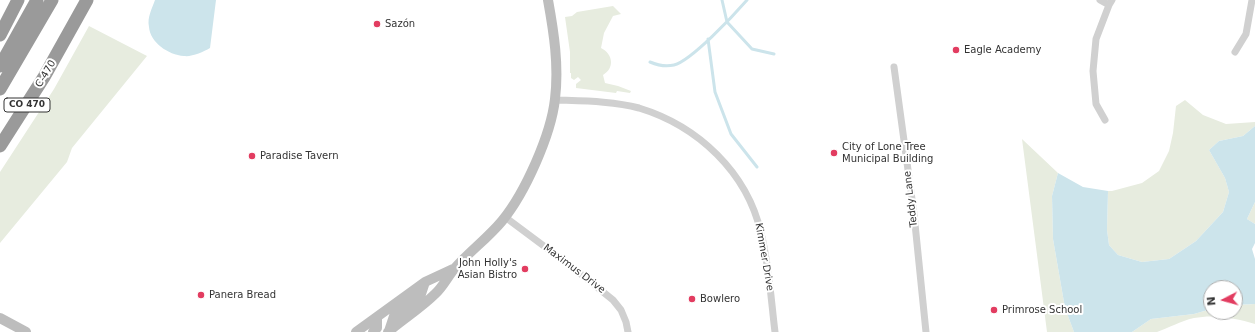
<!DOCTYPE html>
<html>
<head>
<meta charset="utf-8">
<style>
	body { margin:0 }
	#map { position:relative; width:1255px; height:332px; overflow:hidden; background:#fff; font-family:"DejaVu Sans",sans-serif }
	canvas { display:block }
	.north { position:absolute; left:1203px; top:280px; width:40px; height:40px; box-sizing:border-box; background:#fff; border:1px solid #adadad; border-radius:50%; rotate:264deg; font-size:11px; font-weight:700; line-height:16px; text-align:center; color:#333 }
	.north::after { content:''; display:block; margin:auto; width:14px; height:18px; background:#e23c60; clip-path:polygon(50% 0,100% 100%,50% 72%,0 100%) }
</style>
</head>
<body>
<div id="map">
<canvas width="1255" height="332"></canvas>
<div class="north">N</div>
</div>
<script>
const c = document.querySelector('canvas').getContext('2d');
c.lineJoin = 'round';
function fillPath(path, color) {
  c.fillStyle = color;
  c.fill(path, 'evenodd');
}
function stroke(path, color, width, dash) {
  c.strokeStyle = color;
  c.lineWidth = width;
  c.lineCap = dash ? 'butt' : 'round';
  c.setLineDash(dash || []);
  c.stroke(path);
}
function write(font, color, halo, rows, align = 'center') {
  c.font = font + ' "DejaVu Sans",sans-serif';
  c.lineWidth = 4;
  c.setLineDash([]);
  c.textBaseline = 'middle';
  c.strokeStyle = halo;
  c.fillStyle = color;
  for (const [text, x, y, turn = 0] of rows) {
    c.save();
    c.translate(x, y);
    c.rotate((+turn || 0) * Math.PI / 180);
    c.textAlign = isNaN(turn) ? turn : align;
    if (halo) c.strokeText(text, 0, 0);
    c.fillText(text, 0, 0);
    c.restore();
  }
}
fillPath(new Path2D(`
	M613,6L621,14L613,16L604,33L601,48C613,54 615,68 603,75L605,83L618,86L631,91L630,93L617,91L616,93L576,88V84L581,80L578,77L574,80L571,78V73H570V52L565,17L572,16L577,12Z
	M89,26L147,56L72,148L67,162L0,243V172L54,89Z
	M1185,100L1203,115L1226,124L1255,122V126L1243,136L1219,141L1209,150L1225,178L1229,192L1223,212L1196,241L1169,259L1142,262L1118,255L1109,245L1107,230L1108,191H1112L1142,183L1159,171L1169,151L1173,133L1176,106Z
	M1022,139L1058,173L1052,196L1053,239L1065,308L1074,332H1047Z
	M1255,202V224L1247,219Z
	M1255,304V324C1236,318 1214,314 1194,318C1180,321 1169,328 1157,332C1149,332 1140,332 1132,332L1151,319L1194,314L1211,309V312H1235V305Z`), '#e7ecdf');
fillPath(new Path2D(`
	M155,0H216L210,48C203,52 192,57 184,56C168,55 150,42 149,27C147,17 152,9 155,0Z
	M1255,126V202L1247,219L1255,224V243L1252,249L1255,259V304L1235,305V288H1211V309L1194,314L1151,319L1132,332H1074L1065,308L1053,239L1052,196L1058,173L1083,187L1108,191L1107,230L1109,245L1118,255L1142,262L1169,259L1196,241L1223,212L1229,192L1225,178L1209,150L1219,141L1243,136Z`), '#cce4eb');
stroke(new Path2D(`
	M722,0L727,22L752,49L774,54
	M708,39L715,92L731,134L757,167
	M650,62C657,65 665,67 674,65C691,61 734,15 747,0`), '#cce4eb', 3);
stroke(new Path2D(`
	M1100,0L1109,5
	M1235,52L1246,34L1252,0
	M894,67L914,214L926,332
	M555,100C582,101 613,101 639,108C698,126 747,172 761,233C769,265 771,299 775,332
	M1105,120L1096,104L1093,71L1096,39L1109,5L1112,0
	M505,217L572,267L613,300L621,310L626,322L628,332`), '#d0d0d0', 7);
stroke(new Path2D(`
	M0,318L26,332
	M389,331L394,316L421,294L425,282
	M356,332L425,282L453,269
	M373,332L377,328V317
	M388,332C403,319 421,308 435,294C443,287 448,276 455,268C470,251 488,238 502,221C525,193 551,135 555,99C559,66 554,33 548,0`), '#bdbdbd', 10);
stroke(new Path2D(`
	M0,35L18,0
	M0,66L37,0
	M0,89L52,0
	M0,146L44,77L87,0`), '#9a9a9a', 13);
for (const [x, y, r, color] of [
	[377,24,4,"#e23c60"],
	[956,50,4,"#e23c60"],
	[834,153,4,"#e23c60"],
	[252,156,4,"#e23c60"],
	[525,269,4,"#e23c60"],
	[201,295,4,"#e23c60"],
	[692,299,4,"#e23c60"],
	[994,310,4,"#e23c60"]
]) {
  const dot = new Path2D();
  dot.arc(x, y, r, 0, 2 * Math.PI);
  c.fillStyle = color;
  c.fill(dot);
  stroke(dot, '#fff', 1.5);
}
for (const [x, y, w] of [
	[27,105,46]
]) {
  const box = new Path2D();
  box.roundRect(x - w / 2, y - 7, w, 14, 3);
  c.fillStyle = '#fff';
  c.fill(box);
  stroke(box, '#333', 1);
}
write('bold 9px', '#333', null, [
	["CO 470",27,105]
]);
write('10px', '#333', '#fff', [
	["Sazón",385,24],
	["Eagle Academy",964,50],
	["City of Lone Tree",842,147],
	["Municipal Building",842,159],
	["Paradise Tavern",260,156],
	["John Holly's",517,263,"right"],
	["Asian Bistro",517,275,"right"],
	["Panera Bread",209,295],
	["Bowlero",700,299],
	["Primrose School",1002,310]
], 'left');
write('10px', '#333', '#fff', [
	["C-470",46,74,-59],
	["Teddy Lane",911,199,-97],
	["Kimmer Drive",764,257,80],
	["Maximus Drive",574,269,37]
]);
</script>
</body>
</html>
